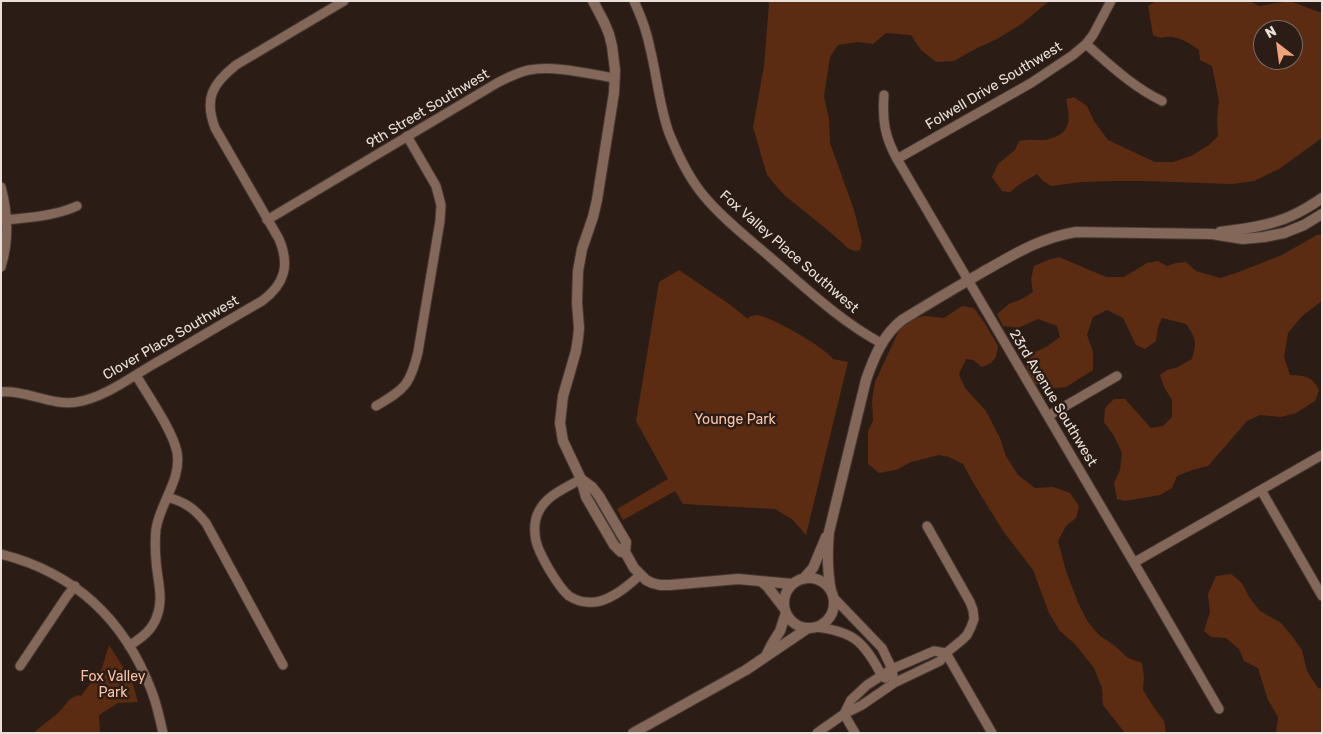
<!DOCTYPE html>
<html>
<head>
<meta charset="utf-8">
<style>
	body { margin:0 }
	#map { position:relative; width:1323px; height:734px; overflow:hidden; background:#2b1d16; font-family:Rubik,sans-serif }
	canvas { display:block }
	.frame { position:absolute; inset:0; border:2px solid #e9e0db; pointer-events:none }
	.north { position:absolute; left:1253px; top:20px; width:50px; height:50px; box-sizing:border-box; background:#2b1d16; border:1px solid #776b65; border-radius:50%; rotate:330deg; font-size:14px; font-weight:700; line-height:20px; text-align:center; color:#e9e0db }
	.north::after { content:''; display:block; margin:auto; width:18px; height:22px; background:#f0a27a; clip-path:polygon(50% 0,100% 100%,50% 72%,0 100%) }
</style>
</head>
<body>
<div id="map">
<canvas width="1323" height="734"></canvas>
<div class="frame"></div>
<div class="north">N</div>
</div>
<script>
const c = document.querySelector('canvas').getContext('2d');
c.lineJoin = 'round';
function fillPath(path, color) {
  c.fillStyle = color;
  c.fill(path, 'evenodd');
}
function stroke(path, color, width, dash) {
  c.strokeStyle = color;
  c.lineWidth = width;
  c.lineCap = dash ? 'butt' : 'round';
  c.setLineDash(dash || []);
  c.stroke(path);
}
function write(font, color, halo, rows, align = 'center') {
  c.font = font + ' Rubik,sans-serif';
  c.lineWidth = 5;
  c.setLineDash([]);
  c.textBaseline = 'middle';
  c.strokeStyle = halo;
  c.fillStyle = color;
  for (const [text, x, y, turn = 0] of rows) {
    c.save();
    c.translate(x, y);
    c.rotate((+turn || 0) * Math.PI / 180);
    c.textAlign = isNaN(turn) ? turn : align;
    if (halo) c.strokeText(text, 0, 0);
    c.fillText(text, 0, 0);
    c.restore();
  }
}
fillPath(new Path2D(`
	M768,1H1049L1023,23L997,39L977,48L954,61L936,62L921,50L911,35L886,33L873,44L858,42L838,45L830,57L824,96L829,119L830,143L854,210L862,241L860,250L855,251L849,249L830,232L783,194L767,175L753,127L764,66L769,4Z
	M1156,1H1250L1259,6L1290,1L1319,12H1322V138L1279,169L1254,181L1232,184L1146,181H1110L1081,182L1051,186L1043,181L1037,174L1020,184L1010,192L1002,191L992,177L998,164L1015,150L1019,141C1028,139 1035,140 1044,140C1048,140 1051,138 1055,137C1073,130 1069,114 1066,99L1074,97L1087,106L1094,121L1108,140L1155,162H1173L1191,156L1209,145L1218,136L1217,118L1219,101L1212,66L1200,60L1199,50C1191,44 1183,39 1173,37C1164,36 1162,40 1153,35L1148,6ZM1263,30H1293V60H1263Z
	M1317,235H1322V301L1302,316L1288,333L1284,357L1290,375C1305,376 1311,375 1319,390L1315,401L1296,413L1281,417L1260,415L1247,421L1208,466L1192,470L1177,476L1172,488L1160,495L1125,501L1117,499L1114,483L1120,470L1122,453L1114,436L1104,422L1105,408L1114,399H1125L1151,428L1163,426L1172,417V400L1164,387L1160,375L1167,370L1178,367L1192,359C1197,343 1196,338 1186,324L1162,318L1158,327L1156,341L1145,349L1136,345L1123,318L1107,310L1093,317L1087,335L1093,352V370L1066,387L1054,388L1034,384L1027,370L1026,356L1046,347L1060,337L1057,326L1038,319L1018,328L1003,326L997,314L1009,304L1022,299L1033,292L1031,279L1034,266L1048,260L1059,257L1106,277H1124L1147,263L1158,261L1167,266L1176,263L1186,262L1196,271L1220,278L1236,273L1282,255Z
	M679,270L729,304L748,319L749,317C751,316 755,315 757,315C770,316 826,348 833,359L848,362L806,535L793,520L775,509L683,504L675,491L623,520L617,509L668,479L636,421L659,282Z
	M962,306L974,308L984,322L998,346L996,357L991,363L982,367L973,360L966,359L959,374L965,388L986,411L1000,438L1006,456L1018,475L1035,488L1053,487L1070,493L1079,506L1076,518L1066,526L1058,541L1066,571L1078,603L1088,622L1099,635L1115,646L1128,658L1142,663L1144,677L1143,690L1153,706L1164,721L1166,733H1125L1103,705L1102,688L1094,668L1075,644L1060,631L1049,613L1033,570L1003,531L974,484L963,464L949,457L939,455L911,462L896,470L879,473L868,464V431L873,421L872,400L875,382L900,328L912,319L924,316L944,318Z
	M1231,574L1242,583L1249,597L1260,611L1281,623L1292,636L1302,650L1307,671L1318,688L1322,689V733H1276L1278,717L1268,700L1258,668L1244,661L1239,649L1226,638L1211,637L1204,631L1210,612L1208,594L1216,576Z
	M109,645L132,681L138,702L118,703L99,715L100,733H33L58,713L70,699L78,695L81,696L102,668Z`), '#5b2c11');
const minor = new Path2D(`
	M634,1C641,16 647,32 650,48C657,76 659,105 669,133C678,155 688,177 704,196C723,219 748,238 771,258C806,288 840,321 881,343
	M1086,44C1110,65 1133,87 1162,101
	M884,95C882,121 885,137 897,159C1004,343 1113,525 1219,709
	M897,159L1031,83L1073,55L1086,44L1093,35L1111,1
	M1,187C8,213 9,241 1,267
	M7,220C31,217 55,216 77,206
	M267,220L497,83C507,78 518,72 529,70C555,65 589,74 615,78
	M1,392C27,390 51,406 77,402C103,398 130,378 152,365C189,344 225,322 262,301C285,284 290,265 279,239L215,128C204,99 212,84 236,65L344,1
	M376,406C405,389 410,385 418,352L440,221L441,205L436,186L407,136
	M1048,416L1117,376
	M581,479C566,488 547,495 539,511C534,520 534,531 536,541C539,554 558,587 569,596C574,599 581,602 587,602C606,605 627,587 640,575
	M1261,490L1322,596
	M167,497C185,502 194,508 206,523L283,665
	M1,554C76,573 125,620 152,692C157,705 160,719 163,733
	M1135,562L1322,455
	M833,597L882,648L892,669L894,683
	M815,627C854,631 864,642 882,676L885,678
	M129,646C141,638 152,631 157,616C164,598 157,579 156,560C155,549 155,539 156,529C160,503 182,479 177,452C172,429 148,396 136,375
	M946,653L992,733
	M20,666L67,596L75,586
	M844,714L851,700L867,685L892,669L934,651L946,653
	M844,714L855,733
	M817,733L844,714L862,705L894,683L940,661L946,653L962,640L967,635L971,627L974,619L973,610L970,602L927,526`);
const tertiary = new Path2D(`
	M593,1L604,22L609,34L612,46L615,70L614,93L597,200L593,217L582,249L578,271L577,303L579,328L578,338L576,351L563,396L560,423L563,441L581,479L586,497L614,545L621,552H625
	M1220,232C1243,229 1269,226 1291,216C1302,211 1312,205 1322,198
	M581,479L592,487L599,496L626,542L625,552L634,568L646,580L652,583L660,585H670L738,579L792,584
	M784 603a25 25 0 1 1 50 0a25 25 0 1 1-50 0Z
	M803,579L813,568L826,537
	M762,582L767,586L784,608
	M831,591C827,570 827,553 829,532L866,380C874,357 883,335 902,320C928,304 955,288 981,273C1013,255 1039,238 1076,232L1212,234L1243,239L1264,237L1284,233L1304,225L1322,214
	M766,656L772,644L780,631L786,613
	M633,733L746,670L808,628`);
stroke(minor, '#463832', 11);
stroke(tertiary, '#463832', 12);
stroke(minor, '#836759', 9);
stroke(tertiary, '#836759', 10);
write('14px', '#e9e0db', '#2b1d16', [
	["Folwell Drive Southwest",994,86,-31],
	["9th Street Southwest",428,109,-31],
	["Fox Valley Place Southwest",789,252,41],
	["Clover Place Southwest",171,338,-30],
	["23rd Avenue Southwest",1053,398,59]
]);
write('14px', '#fac3a7', '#2b1d16', [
	["Younge Park",735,420],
	["Fox Valley",113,677],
	["Park",113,693]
]);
</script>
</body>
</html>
